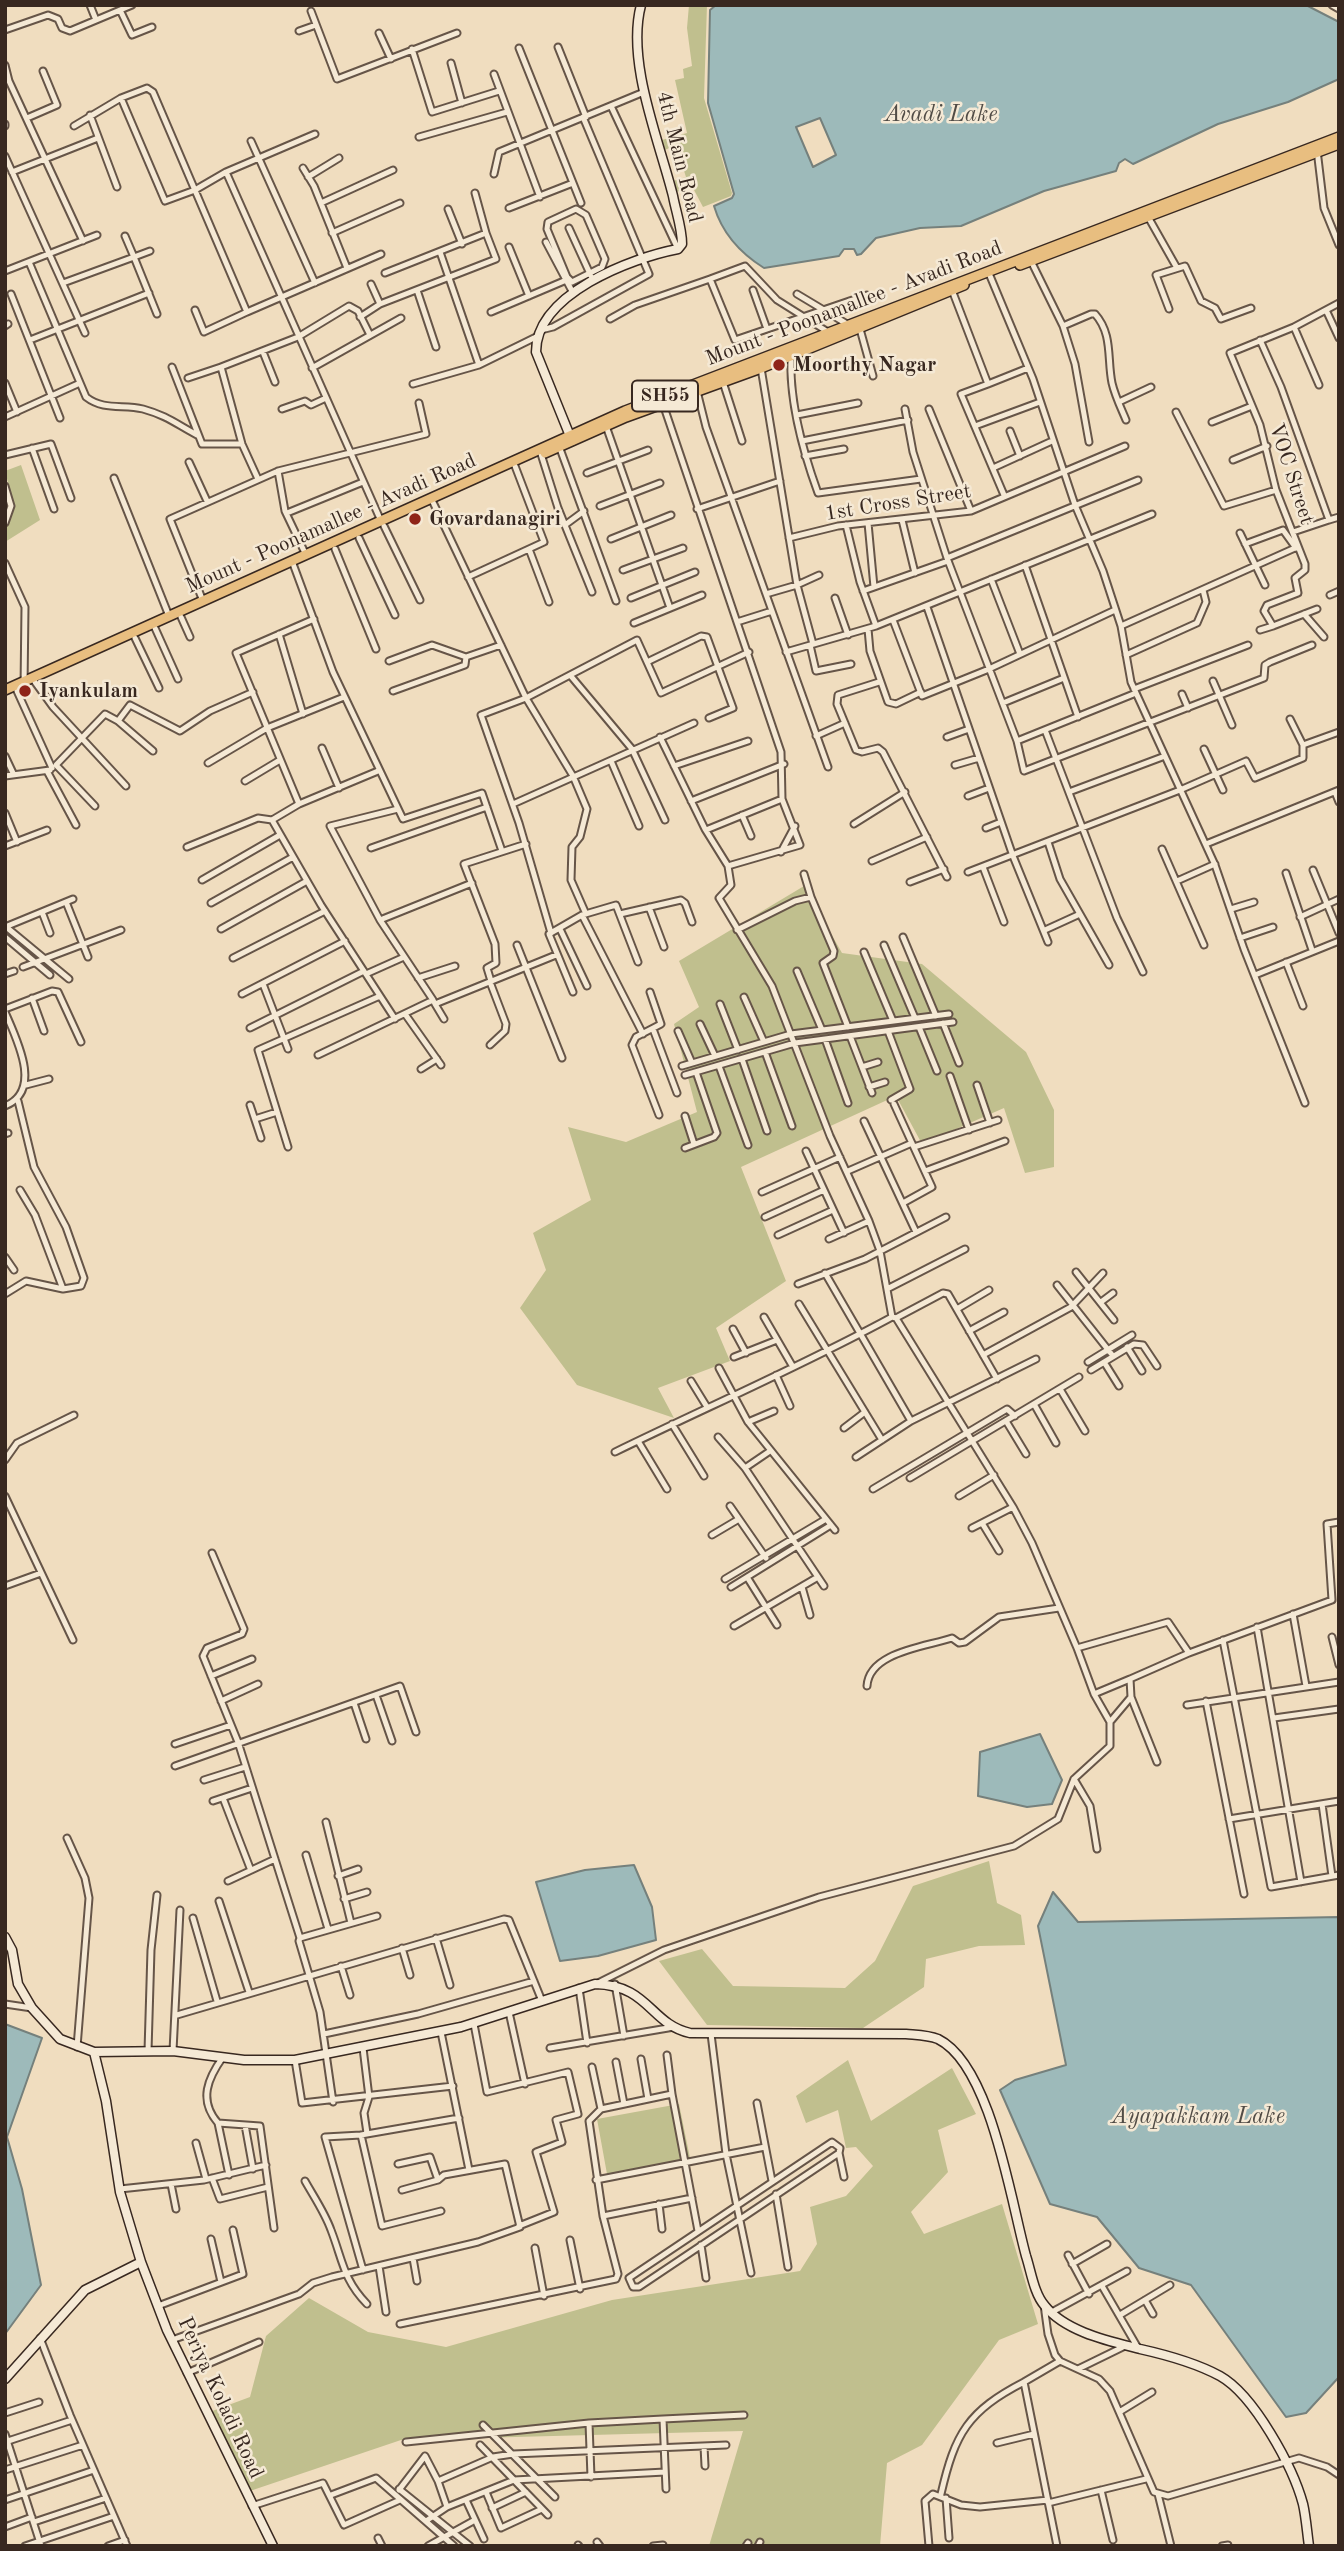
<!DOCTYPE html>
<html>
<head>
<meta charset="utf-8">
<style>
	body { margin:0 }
	#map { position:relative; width:1344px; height:2551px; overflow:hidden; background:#f0ddbf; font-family:"Old Standard TT",serif }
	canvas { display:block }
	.frame { position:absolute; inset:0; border:7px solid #382820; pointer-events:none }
</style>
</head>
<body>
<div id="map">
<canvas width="1344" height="2551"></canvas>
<div class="frame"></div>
</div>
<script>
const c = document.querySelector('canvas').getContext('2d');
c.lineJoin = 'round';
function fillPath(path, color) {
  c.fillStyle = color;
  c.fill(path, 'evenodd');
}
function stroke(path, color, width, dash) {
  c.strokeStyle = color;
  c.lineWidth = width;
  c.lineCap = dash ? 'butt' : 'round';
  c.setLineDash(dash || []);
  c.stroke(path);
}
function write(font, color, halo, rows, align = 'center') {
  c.font = font + ' "Old Standard TT",serif';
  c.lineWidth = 5;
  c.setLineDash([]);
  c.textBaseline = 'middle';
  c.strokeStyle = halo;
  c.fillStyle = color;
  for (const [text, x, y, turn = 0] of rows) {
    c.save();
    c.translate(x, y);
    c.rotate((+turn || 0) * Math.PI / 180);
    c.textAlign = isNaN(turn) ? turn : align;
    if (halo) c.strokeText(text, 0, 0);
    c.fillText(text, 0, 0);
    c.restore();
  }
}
fillPath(new Path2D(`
	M689,5H707L704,98L732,193L731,196L703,207L693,188L675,192L673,181L686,177L676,146L664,150L662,140L687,133L675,80L684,78L683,69L692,66L687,28Z
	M21,465L40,520L5,542V530L14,506L5,471Z
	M804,886L842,953L922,964L1026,1052L1054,1110V1167L1025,1173L1004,1108L922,1144L896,1096L741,1167L786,1281L716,1328L730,1361L658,1388L674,1418L577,1385L520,1308L546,1270L533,1233L591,1200L568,1127L626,1142L697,1112L674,1024L699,1007L679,961Z
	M989,1861L997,1903L1021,1915L1025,1945L979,1946L926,1959L924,1987L863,2028L707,2025L659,1961L702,1949L733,1986L845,1988L875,1961L913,1886Z
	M848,2060L871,2121L952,2068L976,2114L938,2130L948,2172L911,2212L924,2234L1002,2204L1038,2324L999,2340L922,2445L887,2463L880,2546H709L743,2431L401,2440L244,2493L207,2413L250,2397L266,2336L309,2298L368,2332L446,2347L612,2300L800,2271L817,2244L810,2207L846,2196L873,2166L856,2147L846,2148L838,2110L806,2123L796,2096Z
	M679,2104L690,2158L607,2174L597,2119Z`), '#c0bf8e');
const water = new Path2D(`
	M716,5H1306L1339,22V79L1288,102L1218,124L1133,164L1125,159L1119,163L1116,171L1044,191L961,226L920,228L876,238L861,254L857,255L854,249H844L839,256L764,268C740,253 722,233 714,206L732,198L734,194L708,103L710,10ZM820,118L836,155L813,167L796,127Z
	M1040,1734L1062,1780L1052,1804L1027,1807L978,1796L980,1752Z
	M634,1865L652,1907L656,1940L598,1956L560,1961L536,1882L585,1870Z
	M1053,1892L1078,1922L1339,1917V2377L1306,2413L1286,2417L1191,2285L1139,2268L1097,2217L1050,2204L1000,2090L1015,2080L1066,2065L1038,1926Z
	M5,2024L42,2038L7,2137L22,2189L41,2285L5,2334Z`);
fillPath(water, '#9dbaba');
stroke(water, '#75807c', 2);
const street = new Path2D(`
	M90,5L96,20
	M1332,5L1339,9
	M120,10L132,35L152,27
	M311,11L337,79L457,33
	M5,30L48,15L58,19L62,28L70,31L132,5
	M299,31L316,25
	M379,33L391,59
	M558,47L586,117
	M519,48L581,203
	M412,49L432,112L499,91
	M451,63L462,103
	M5,65L9,81L83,241
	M494,74L540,197
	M121,98L165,201L195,190L226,172L315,134
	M611,106L678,249
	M90,115L117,187
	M27,118L57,105L43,71
	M5,124V126
	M74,126L121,98L147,88L153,92L247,312L381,254
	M419,137L507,112
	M251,141L315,283
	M1317,150L1324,208L1339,245
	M5,156L85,333
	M303,168L314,186L347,268
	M12,172L98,138
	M226,172L381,521
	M494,174L499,152L644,92
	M308,177L339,158
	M321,203L393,170
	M509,208L573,183
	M448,209L462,244
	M576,209L586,215L605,259L602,267L572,282L567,277L547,229L548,222Z
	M1147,215L1177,268
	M569,228L591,276
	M332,233L400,203
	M546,242L573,293
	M509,247L529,296
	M150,251L134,257L157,314
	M440,252L479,365
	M1031,261L1063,326L1091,314H1095C1113,334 1107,359 1112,383C1115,396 1121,408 1126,420
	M29,262L86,397C104,411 123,404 143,409C168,416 176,424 197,435
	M5,271L97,235
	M988,271L1033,379L1075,505L1103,571L1121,626L1131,682L1215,865L1244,949L1305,1103
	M385,273L486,233L475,193
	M710,279L745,266L777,300L828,332
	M63,283L134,257L125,236
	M417,290L436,347
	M753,290L767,329
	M952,290L988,384L1028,368
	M11,294L60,418
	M797,294L847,324
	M380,304L496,259L486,233
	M1169,309L1156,275L1185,266L1201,301L1215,308L1221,319L1251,308
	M195,310L204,332L247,312
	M1326,310L1339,338
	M491,312L564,281
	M360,317L380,304L371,284
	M610,319L635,305L710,279L735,340L867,295
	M5,326L8,324
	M1063,326L1075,364L1089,442
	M1294,327L1319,385
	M860,329L873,376
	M541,330L553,327L649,274L583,117
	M30,340L149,293
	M1260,340L1281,387L1329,520L1339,517
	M263,352L275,382
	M791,356C789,402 802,449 818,493L921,479
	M172,367L202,444H242
	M312,368L401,318
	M761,368L797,585L766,594
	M188,378L221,367
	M723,382L742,441
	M5,383L17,412
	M413,384L479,365L536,337
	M988,384L961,394L1004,495
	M697,391L706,427L828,767
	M662,401L781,752L782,799L800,845L728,866
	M1119,402L1151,387
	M282,409L305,401L311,405L326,398
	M905,409L913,452L947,558L1017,741L1024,771L1264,678L1265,665L1270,662L1312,645
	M929,409L971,511
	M1176,412L1224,506L1276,490
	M797,415L858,403
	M5,417L80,383
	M1212,422L1252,406
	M606,426L670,608
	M975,426L1040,402
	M1010,431L1020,456
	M802,441L908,420
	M559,446L616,601
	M32,448L54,509
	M541,454L558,508L592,592
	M5,455L51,444L71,498
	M805,456L844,449
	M1233,460L1267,446
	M189,462L207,501
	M993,468L1052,441
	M278,471L285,511L306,555
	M587,473L648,450
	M114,478L169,616
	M258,479L242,444L221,367L298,337L349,306L358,311L370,335
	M5,486L11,506L5,523
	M431,498L526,698L573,776L587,809L580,837L572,847L571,880L586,914
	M600,506L660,483
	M697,509L780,481
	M287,513L363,482
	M902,520L915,573
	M868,523L874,587
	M565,525L584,511
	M846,525L860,582L876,626
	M384,526L420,600
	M1293,532L1329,520
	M1240,533L1265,585
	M359,538L395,615
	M789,538L838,526L971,511L1125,446
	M611,539L671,515
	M1245,544L1283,530L1296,548
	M335,549L376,649
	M529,549L549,602
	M947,558L1138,480
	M292,561L333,672L403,819L482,793L502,851
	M5,563L25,607L24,687
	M1025,565L1078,717
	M623,570L683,548
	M468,577L544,542L515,466
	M991,579L1020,654
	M863,591L948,561
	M1330,595L1339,591
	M631,598L695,572
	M835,598L848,635
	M203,601L170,519L278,471L426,434L419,403
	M927,607L1013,856L1048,942
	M1317,609L1273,626L1264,611L1267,605L1298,593L1295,578L1305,570V564L1276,490L1260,425L1230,353L1294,327L1339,303
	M1304,614L1324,637
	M181,617L190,637
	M893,620L922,696L989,669L1115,610
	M737,622L772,611
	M634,623L702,595
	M1121,626L1295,548
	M155,628L178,679
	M868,629L870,651L888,702L896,704L921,692
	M1260,630L1273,626
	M279,634L303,714
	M135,638L159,688
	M813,644L797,585L819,575
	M810,645L816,671L851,664
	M786,652L876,626L1152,514
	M1126,655L1197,623L1206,602L1203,590
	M389,661L432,645L466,657L501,645
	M647,662L701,636L707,637L733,708L709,718
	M570,675L632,749L665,820
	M1213,681L1232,725
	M35,682L53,707L126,786
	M879,682L838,695L837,704L856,750L862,752L878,748L883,752L947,877
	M1134,689L1248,645
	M17,691L52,768
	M393,691L465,665L466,657
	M1182,694L1188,708
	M1003,703L1064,678
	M118,721L153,751
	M1045,730L1117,918L1143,972
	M816,736L845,723
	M660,737L705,829L728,866L731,885L719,898L772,986L830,1136L869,1221L880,1251L892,1317L896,1318L1013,1507L1032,1543L1077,1648L1168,1622L1189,1653L1332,1600L1327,1524L1339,1522
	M947,737L969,729
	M1017,741L1136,693
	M1303,745L1339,732
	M322,748L339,788
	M1204,749L1223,790
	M5,756L13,773
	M611,761L639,826
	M208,763L267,728L344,697
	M955,765L979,758
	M674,766L748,741
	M47,771L76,825
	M378,771L299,804L272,820L321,905L395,1019
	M5,776L50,770
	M245,781L280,760
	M1069,792L1165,756
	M1335,792L1339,802
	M968,796L989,788
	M691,801L784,764
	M299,804L236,653L314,619
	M513,804L694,723
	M95,806L56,765L105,714L118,721L130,705L180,731L210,711L253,692
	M398,809L330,826L380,920L433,1000
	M5,813L17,842
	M742,815L751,836
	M854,824L905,792
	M986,828L1001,822
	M706,830L782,799
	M1048,842L1060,879L1109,965
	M1206,844L1339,790
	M5,846L47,830
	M187,847L258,818L272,820
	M371,848L487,807
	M1162,849L1204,945
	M781,852L795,826
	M872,861L927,837
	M983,867L1004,922
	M1313,870L1339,933
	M968,872L1180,790L1246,761L1255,778L1303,758V745L1290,719
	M1286,873L1312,950
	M804,874L811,897L834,951L833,956L823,963L848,1027
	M202,880L280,835
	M1177,881L1215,864
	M910,882L944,869
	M66,902L88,957
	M211,903L293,857
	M649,907L664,947
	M1231,909L1254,902
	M42,912L50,933
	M620,914L681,900L685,903L692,922
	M582,915L643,1034
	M1300,917L1339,899
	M380,920L472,883
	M5,926L69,979
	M5,927L73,899
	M221,929L307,881
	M560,929L587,986
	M737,930L795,901L811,897
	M1045,930L1080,914
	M551,933L519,823L481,715L526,698L637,640L661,693L749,652
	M5,937L50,975
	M903,937L936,1016
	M1240,938L1273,927
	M517,945L562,1058
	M884,945L915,1018
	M864,952L893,1021
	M233,958L325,911
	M1286,962L1303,1006
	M23,967L121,930
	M797,971L822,1030
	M5,974L14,971
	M366,974L404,957
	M1255,975L1339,941
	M418,978L455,966
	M491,981L487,968L496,963L495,944L464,864L526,844
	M263,984L288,1049
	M573,992L549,934L582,915L616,905L638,962
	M650,992L661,1024L636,1037L632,1045L659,1115
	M242,994L345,941
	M744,997L764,1042
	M32,998L44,1031
	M435,1004L444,1019
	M720,1004L738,1050
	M5,1009L52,991L58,992L81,1042
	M5,1012C17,1040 43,1091 5,1106
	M405,1014L441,1065
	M943,1023L959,1063
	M700,1024L715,1056
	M919,1027L937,1071
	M250,1028L364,971
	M653,1029L677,1093
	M678,1031L692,1063
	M888,1031L910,1089L891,1100
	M850,1036L872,1093
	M825,1039L848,1103
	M490,1045L505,1031L506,1024L490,982
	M765,1052L792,1126
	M318,1055L433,1000L435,1004L556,955
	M742,1059L767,1131
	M682,1066L791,1034L949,1014
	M719,1066L748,1145
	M862,1067L878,1062
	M421,1069L437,1059
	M685,1075L795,1043L953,1022
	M950,1076L969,1130
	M26,1085L49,1079
	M977,1085L990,1123
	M869,1087L885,1082
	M894,1104L932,1187L903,1203
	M250,1105L261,1138
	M685,1116L694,1144
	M255,1119L277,1112
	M864,1121L916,1232
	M5,1134L8,1133
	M288,1147L258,1050L380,996
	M914,1147L998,1120
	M685,1148L714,1137L717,1133L696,1072
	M806,1151L844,1233
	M848,1171L912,1143
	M925,1171L1005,1141
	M20,1190L35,1215L63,1289
	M762,1192L840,1157
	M765,1217L824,1190
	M778,1235L833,1210
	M829,1239L869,1221
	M5,1257L14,1270
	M1076,1272L1114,1320
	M825,1273L911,1421
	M798,1284L865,1259L946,1217
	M1057,1285L1113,1356
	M887,1289L965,1249
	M5,1294L26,1281L63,1289L81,1286L84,1278L66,1227L34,1167L18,1101
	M1101,1302L1113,1293
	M799,1304L882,1440
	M957,1309L989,1290
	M764,1317L793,1367
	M896,1318L943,1293L948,1294L997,1379
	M733,1329L746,1353
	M969,1331L1004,1312
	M1127,1347L1142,1371
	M983,1355L1071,1307L1103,1273
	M734,1357L777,1340
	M1088,1362L1132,1335
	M1104,1362L1119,1386
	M719,1368L748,1422L835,1530
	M1091,1370L1134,1344L1143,1345L1157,1366
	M776,1375L790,1406
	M691,1381L707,1407
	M1060,1389L1085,1431
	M1034,1404L1056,1443
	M1006,1421L1026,1454
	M748,1422L774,1411
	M672,1424L704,1476
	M844,1428L865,1412
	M718,1437L745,1468L824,1586
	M638,1441L667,1489
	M615,1452C707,1407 802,1366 892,1317
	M856,1457L911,1421L1036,1359
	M5,1460L17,1443L74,1415
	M745,1468L770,1451
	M910,1478L1079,1377
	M873,1489L1007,1409L1015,1416
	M5,1496L73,1640
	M959,1496L994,1475
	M730,1506L766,1558
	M982,1523L999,1551
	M972,1528L1013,1507
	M712,1535L739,1519
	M212,1553L244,1629L242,1634L207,1648L203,1656L238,1742L300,1938
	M747,1577L777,1625
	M725,1579L826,1519
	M5,1586L41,1573
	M731,1587L831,1525
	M802,1587L810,1615
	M1293,1614L1306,1686
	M734,1626L818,1577
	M1257,1627L1301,1882
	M1332,1637L1339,1665
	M1223,1640L1271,1887L1339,1875
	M1077,1648L1094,1694L1130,1679
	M211,1676L252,1659
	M867,1686C869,1652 925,1647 952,1638L959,1643L965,1642L999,1617L1059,1608
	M1094,1694L1110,1722
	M376,1695L392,1741
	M1131,1697L1157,1762
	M221,1701L258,1684
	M1206,1701L1244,1894
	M354,1703L366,1739
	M1187,1705L1339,1682
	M1274,1718L1339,1709
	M175,1744L231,1725
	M175,1766L400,1686L416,1732
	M1074,1779L1090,1806L1097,1849
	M204,1780L245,1767
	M223,1798L250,1868
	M213,1801L252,1788
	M1322,1804L1332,1876
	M1229,1819L1339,1801
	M326,1822L351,1923
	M67,1838L85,1878L89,1898L77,2047
	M306,1855L328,1929
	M338,1876L358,1869
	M228,1881L275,1859
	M344,1899L367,1892
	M219,1901L249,1992
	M193,1918L217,2001
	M436,1938L450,1985
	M402,1948L410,1975
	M341,1966L350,1995
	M598,1983L664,1950L819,1897L1014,1846L1058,1819L1074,1779L1110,1746V1722L1131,1697L1130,1679L1189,1653
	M615,1984L624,2036
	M579,1988L587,2043
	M5,2004L32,2008
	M509,2012L525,2084
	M177,2015L504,1919L509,1920L542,2001
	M474,2024L487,2092L568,2072L578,2114L556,2120L562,2142L536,2152L554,2212L519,2226
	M441,2032L469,2170
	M324,2034L418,2014L534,1981
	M711,2034L726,2154L751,2273
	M363,2048L369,2097L364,2113L367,2133
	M550,2048L674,2027
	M148,2051L151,1950L157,1895
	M173,2051L180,1910
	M667,2055L672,2094
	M641,2059L648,2099
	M295,2060L302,2103L453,2086
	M616,2062L624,2104
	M592,2067L601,2109L672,2094L698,2231
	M333,2102L320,2012L299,1941L300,1938L377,1916
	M757,2103L772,2181
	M218,2123C198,2100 208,2078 223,2057
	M245,2125L253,2169
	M361,2135L382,2226L441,2211
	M832,2142L840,2148L839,2153L639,2287H633L629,2278Z
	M196,2143L206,2179
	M839,2153L844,2177
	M398,2164L430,2157L438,2180
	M229,2175L218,2123L260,2126L274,2228
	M212,2178L220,2199L268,2187
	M596,2180L765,2147
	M305,2181C314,2197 325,2213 331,2230C343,2261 343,2279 367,2304
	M171,2184L176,2209
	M120,2189L204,2180L266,2165
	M776,2194L788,2267
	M659,2204L662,2229
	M603,2216L692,2198
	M211,2239L221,2282
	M570,2240L580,2289
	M701,2245L706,2278
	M535,2248L544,2296
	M1068,2255L1089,2294
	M413,2258L417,2281
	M1072,2264L1107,2244
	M379,2266L386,2312
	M363,2270L325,2137L361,2135L459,2118
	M1102,2286L1138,2348
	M1145,2300L1153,2314
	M1044,2305L1048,2334L1055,2355L1060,2361L1099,2379L1110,2391L1154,2492L1168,2496L1299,2458L1327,2467L1339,2475
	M158,2306L243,2274L233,2230
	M1052,2312L1127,2271
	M1120,2315L1170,2285
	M400,2324L616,2279L618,2274L603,2216L589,2121L601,2109
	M40,2338L70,2415L127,2546
	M172,2340L299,2294L313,2283L332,2277L478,2242L520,2227L505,2164L444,2175L438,2180L402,2190
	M1080,2368L1125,2346
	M187,2373L259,2342
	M1121,2411L1152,2392
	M5,2413L39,2402
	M663,2419L744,2415
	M483,2425L555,2497
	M5,2434L41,2546
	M5,2442L72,2420
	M406,2442L589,2423
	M997,2443L1034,2434
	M480,2445L548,2515
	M704,2446L705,2466
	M5,2470L83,2445
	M591,2477L589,2423L663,2419L666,2489
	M399,2489L470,2546
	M399,2490L425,2456L438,2481
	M1101,2490L1113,2540
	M486,2492L501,2528L542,2509
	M941,2494C955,2433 968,2411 1024,2382
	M1158,2494L1171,2546
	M331,2495L376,2478L454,2546
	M946,2498L949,2538
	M5,2500L94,2470
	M466,2500L484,2539
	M1048,2503L1146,2479
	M252,2506L323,2483L344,2525L400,2500
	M447,2507L438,2481L493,2457L513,2454L726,2445
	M492,2508L526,2492
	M426,2521L447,2507L514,2480L665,2472
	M34,2522L106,2498
	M5,2527L32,2517
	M378,2538L382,2546
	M597,2542L600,2546
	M578,2545L579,2546
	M25,2546L114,2516
	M108,2546L125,2540
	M428,2546L475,2520
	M653,2546L663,2545
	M746,2546L748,2543
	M758,2546L760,2542
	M929,2546L925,2501L933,2494L961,2505L980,2507L1048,2500
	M1057,2546L1024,2382L1060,2361
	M1222,2546L1228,2545`);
const secondary = new Path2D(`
	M572,441L536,352C536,294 631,258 678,249L682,244C682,228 676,212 673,196C659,140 626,62 641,5
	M5,1937L12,1950L18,1984L32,2008L60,2039L94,2052L173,2051L244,2060H295L461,2027L595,1984C649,1985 650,2024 690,2033L906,2034C917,2035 928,2035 938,2039C991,2065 1011,2202 1026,2256C1031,2271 1034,2294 1045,2306C1066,2332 1109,2341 1140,2349C1167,2355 1196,2363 1220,2376C1254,2395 1293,2467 1303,2504C1306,2517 1307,2532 1309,2546
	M94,2052L106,2101L120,2192L141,2262L167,2330L273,2546
	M5,2379L85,2290L141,2262`);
const primary = new Path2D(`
	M1020,265L1339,144
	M545,453L626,417L761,368L964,285
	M5,690L625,411L1339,137`);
stroke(street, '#665548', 9);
stroke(secondary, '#382820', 11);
stroke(primary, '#382820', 12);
stroke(street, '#f5e9d5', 5);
stroke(secondary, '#f5e9d5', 8);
stroke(primary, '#e8be80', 9);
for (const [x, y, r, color] of [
	[779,365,7,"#8f2418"],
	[415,519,7,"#8f2418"],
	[25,691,7,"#8f2418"]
]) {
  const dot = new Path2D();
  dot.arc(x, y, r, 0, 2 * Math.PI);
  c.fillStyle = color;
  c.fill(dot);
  stroke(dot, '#f5e9d5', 2.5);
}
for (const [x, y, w] of [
	[665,396,66]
]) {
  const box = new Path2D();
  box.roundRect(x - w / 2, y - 15.5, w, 31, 5);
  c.fillStyle = '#f5e9d5';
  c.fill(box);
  stroke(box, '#382820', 2);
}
write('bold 19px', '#382820', null, [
	["SH55",665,396]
]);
write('21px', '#382820', '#f5e9d5', [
	["4th Main Road",679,157,76],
	["Mount - Poonamallee - Avadi Road",854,304,-21],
	["VOC Street",1291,474,72],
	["1st Cross Street",898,503,-9],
	["Mount - Poonamallee - Avadi Road",331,524,-24],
	["Periya Koladi Road",220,2398,65]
]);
write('bold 21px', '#382820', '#f5e9d5', [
	["Moorthy Nagar",793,365],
	["Govardanagiri",429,519],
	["Iyankulam",39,691]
], 'left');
write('italic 23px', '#514c46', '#f5e9d5', [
	["Avadi Lake",941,115],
	["Ayapakkam Lake",1198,2117]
]);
</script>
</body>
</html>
